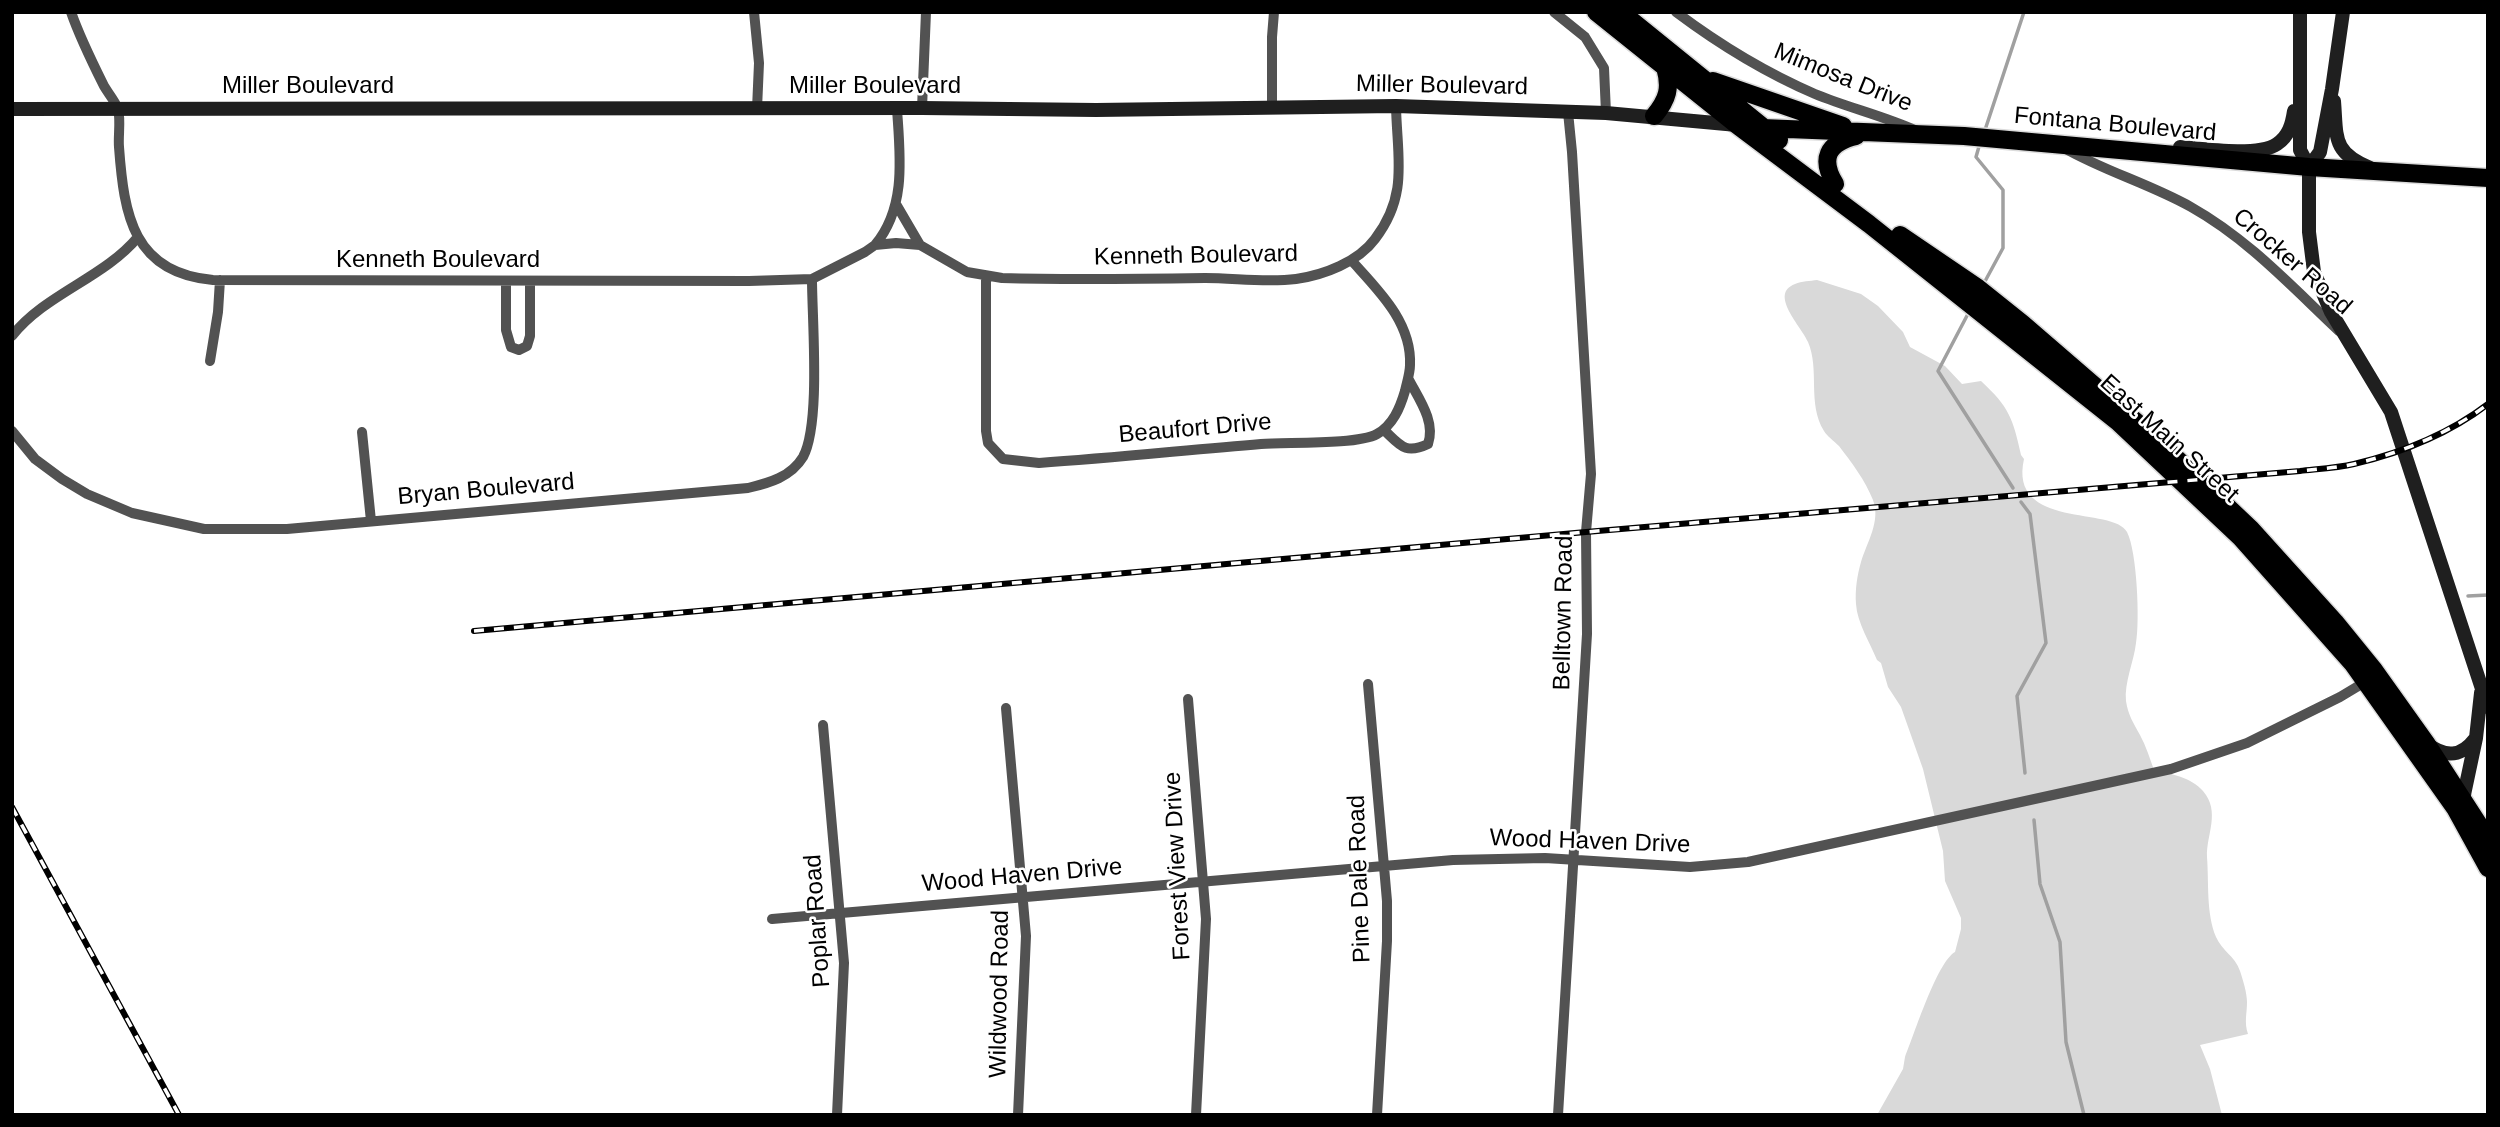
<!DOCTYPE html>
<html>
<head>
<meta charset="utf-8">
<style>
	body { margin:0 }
	#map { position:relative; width:2500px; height:1127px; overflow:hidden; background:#fff; font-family:Helvetica,sans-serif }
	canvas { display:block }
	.frame { position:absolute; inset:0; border:14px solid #000; pointer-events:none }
</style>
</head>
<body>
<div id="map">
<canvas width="2500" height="1127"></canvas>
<div class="frame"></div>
</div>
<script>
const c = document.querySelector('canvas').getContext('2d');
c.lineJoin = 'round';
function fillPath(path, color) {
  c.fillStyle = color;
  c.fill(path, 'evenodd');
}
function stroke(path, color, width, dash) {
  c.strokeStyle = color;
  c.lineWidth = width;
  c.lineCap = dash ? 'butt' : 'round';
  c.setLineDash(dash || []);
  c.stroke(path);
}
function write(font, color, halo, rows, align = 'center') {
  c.font = font + ' Helvetica,sans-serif';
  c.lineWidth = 5;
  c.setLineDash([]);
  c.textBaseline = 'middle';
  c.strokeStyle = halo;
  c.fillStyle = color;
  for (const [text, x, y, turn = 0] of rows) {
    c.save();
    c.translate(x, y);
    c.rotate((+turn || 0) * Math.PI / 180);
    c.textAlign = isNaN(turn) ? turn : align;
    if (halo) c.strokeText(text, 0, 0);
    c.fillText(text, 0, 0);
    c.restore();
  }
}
fillPath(new Path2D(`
	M1817,280L1861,294L1878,306L1903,332L1910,347L1945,366L1962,384L1981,381C2009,407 2013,418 2021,455L2024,459C2008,530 2114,506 2127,532C2137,551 2140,621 2136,643C2134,661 2124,683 2126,701C2128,715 2134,724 2140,735C2146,746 2150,759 2154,770C2171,774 2191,777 2203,791C2221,812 2206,835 2207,857C2209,883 2206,913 2216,937C2222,951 2235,956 2240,971C2243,980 2247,993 2247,1002C2247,1014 2244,1022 2248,1034L2200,1045L2210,1069L2222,1115H1877L1903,1069L1905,1057C1914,1035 1937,962 1955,952L1961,929V918L1945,881L1943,851L1923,769L1901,707L1888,687L1881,663L1877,660C1870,643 1857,622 1856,604C1855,590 1857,576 1861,562C1867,542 1881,521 1873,500C1865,480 1852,463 1839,446C1834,441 1827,436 1824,431C1807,403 1820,370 1808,342C1802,327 1768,294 1795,284C1802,281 1810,281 1817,280Z`), '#d9d9d9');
stroke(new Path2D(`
	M1984,133L2024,12
	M1980,143L1976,157L2003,190V248L1983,285
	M1970,310L1938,371L2013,488
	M2021,502L2030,514L2046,643L2017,696L2025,773
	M2468,596L2488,595
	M2034,820L2040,884L2060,942L2066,1042L2084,1115`), '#a0a0a0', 3.5);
const primary = new Path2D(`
	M1596,12L1737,125L1869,224L2118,422L2241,538L2353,664L2455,808L2488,868
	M1621,12L1779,140
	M1713,81L1843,126
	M1654,116C1668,99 1671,88 1665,67
	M1762,128L1964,136L2309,167L2488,178
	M1835,184C1820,159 1827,143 1856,136
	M1900,235L1978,288L2023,324L2155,438L2251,529L2335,622L2374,670L2426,743L2488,839`);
stroke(primary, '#dbdbdb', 21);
stroke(new Path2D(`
	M71,12C80,38 92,62 104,86C108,93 115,101 118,109C121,120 118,136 119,147C124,215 133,273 213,280L749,281L812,279L865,252L875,245L896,243L920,245L967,272L1002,278C1070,280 1138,279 1205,278C1235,278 1266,283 1296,279C1324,275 1358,262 1375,239C1409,195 1397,157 1396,106
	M754,12L759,63L757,109
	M1554,12L1585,37L1604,68L1606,113
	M1676,12C1720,45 1764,72 1815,94C1849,108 1884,116 1917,131
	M922,108L926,12
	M1272,109V37L1274,12
	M2064,148C2104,171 2150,184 2191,207C2248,239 2291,286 2339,331
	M896,204L920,245
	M875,245C907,207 900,155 897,109
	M986,276V431L988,443L1003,459L1039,463C1113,458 1187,450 1261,444C1288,442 1357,445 1377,434C1393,425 1400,408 1405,391C1407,382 1410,373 1410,365C1412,322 1378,290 1352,261
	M506,281V330L511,347L519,350L527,346L530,336V281
	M12,336C45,294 104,278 138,237
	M210,361L218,312L220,280
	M1384,430C1400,445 1405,455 1428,444C1436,421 1418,398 1408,378
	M12,431L35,459L62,479L87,494L132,513L204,529H287L748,488C769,483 791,477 803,457C821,424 812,320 812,279
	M362,432L371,521
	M1368,684L1387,901V941L1377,1115
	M1188,699L1206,919L1196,1115
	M1006,708L1026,936L1018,1115
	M823,725L844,963L837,1115
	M772,919L1453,860L1545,858L1690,867L1748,862L2171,769L2247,743L2340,697L2370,679
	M1558,1115L1587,634L1586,532L1591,474L1572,152L1568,112`), '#525252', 10);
stroke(new Path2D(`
	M2300,12V150L2309,167V232L2314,272L2331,312L2391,412L2488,707
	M2334,101C2337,138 2332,152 2370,168
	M12,109L922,108L1096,110L1396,106L1606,113L1737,125
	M2180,147C2203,149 2258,157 2277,144C2289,136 2292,124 2294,111
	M2309,167L2320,152L2332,89L2343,12
	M2427,744C2446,758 2461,757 2475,739
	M2462,804L2476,738L2481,693`), '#1f1f1f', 14);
stroke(primary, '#000', 18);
const rail = new Path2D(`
	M474,631L1586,532L2300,471C2318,469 2337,468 2354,464C2401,453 2450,433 2488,404
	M12,807L179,1115`);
stroke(rail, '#000', 6);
stroke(rail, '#fff', 3.5, [10]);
write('24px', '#000', '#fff', [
	["Mimosa Drive",1843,78,22],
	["Miller Boulevard",308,86],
	["Miller Boulevard",875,86],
	["Miller Boulevard",1442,86,1],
	["Fontana Boulevard",2115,125,5],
	["Kenneth Boulevard",1196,256,-1],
	["Kenneth Boulevard",438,260],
	["Crocker Road",2292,262,41],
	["Beaufort Drive",1195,429,-5],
	["East Main Street",2169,439,42],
	["Bryan Boulevard",486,490,-5],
	["Belltown Road",1564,613,-89],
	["Wood Haven Drive",1590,842,2],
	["Forest View Drive",1178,866,-93],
	["Wood Haven Drive",1022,876,-5],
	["Pine Dale Road",1360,879,-92],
	["Poplar Road",818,921,-94],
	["Wildwood Road",1000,994,-89]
]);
</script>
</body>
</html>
